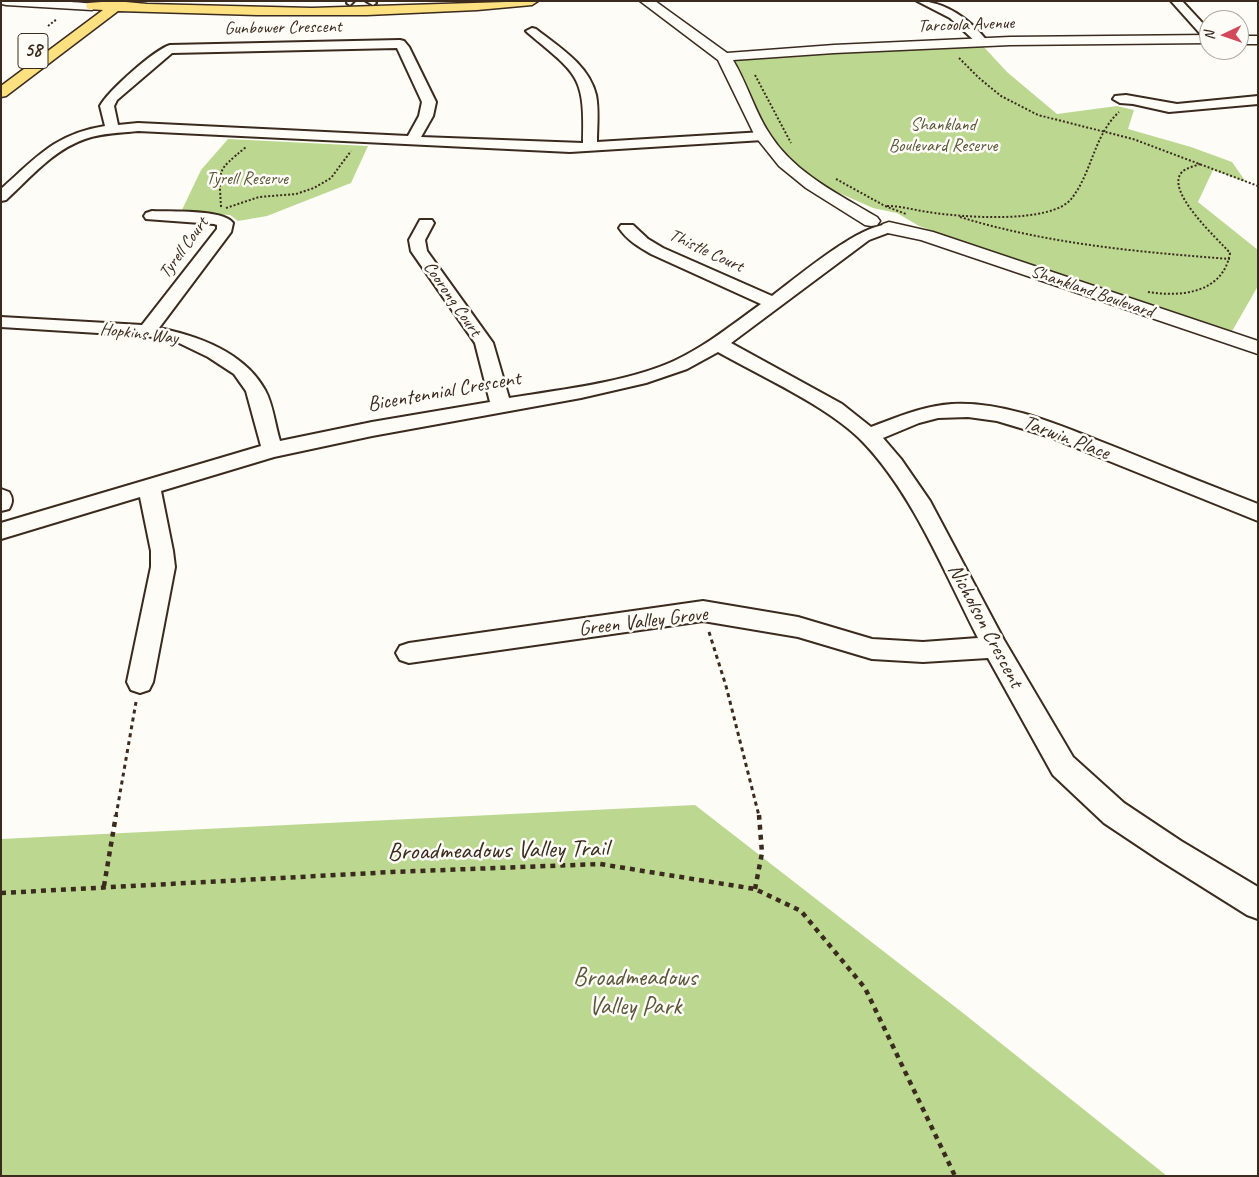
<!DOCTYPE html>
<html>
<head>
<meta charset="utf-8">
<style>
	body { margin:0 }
	#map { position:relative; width:1259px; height:1177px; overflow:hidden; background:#fdfcf7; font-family:Caveat,sans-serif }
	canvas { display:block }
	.frame { position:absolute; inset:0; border:2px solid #3b2a1e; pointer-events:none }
	.north { position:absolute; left:1199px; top:10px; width:50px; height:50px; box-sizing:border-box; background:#fdfcf7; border:1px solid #afa8a0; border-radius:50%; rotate:267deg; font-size:14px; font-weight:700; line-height:20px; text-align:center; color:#3b2a1e }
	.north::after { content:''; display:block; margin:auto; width:18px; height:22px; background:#d1495b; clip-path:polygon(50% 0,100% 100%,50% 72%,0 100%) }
</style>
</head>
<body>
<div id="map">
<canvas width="1259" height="1177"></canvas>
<div class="frame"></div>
<div class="north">N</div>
</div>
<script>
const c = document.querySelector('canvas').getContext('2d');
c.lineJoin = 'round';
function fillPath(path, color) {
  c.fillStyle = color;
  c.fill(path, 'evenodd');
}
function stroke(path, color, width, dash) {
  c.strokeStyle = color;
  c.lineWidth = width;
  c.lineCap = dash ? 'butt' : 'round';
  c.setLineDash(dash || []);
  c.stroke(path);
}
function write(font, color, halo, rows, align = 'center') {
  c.font = font + ' Caveat,sans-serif';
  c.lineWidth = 5;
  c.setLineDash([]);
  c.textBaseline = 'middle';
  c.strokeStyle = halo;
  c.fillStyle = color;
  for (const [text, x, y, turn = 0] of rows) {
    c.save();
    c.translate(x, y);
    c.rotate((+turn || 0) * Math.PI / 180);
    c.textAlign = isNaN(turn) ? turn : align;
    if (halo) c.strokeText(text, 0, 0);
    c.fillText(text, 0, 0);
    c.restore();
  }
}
fillPath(new Path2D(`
	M982,45L1007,72L1057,114L1117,106L1134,110L1128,129L1191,147L1232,162L1246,182L1213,170L1198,202L1258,250V286L1231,333L919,226L897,213L873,208L837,192L808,176L788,158L775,142L734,63L735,60L741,58Z
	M228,139L368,146L351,183L267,216L238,221L230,215L181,212L201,170Z
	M695,805L963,1013L1167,1176H1V839Z`), '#bcd890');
const service = new Path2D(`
	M348,1H354L350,5L347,3Z
	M366,1H374L376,3L373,5Z`);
const minor = new Path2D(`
	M917,1C945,1 971,20 988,42L986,44H978L950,18Z
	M1171,1H1182L1209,30V40L1205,39Z
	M532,28L536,29C559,47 589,65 596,95C599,110 597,127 597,142L763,132L770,136L763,140L570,152L138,131C120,133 102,133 85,139C53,150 30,178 6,200L1,201V189C37,157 55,134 105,126L100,106C108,91 154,50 170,45L400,40L404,41L409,47L436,102L433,116L421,137L583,143C585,75 578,75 528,33L526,31ZM397,48L422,102L419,116L408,136L138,123L118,125L114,106L117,100L172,53Z
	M1126,95L1177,104L1258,96V104L1169,112L1133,104L1120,103L1113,99L1115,96Z
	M152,211C169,212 223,209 233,223L231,232L159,328C198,336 244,352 265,390C273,404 275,425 280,441L372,422L490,402L475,343L411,251L409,240L420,220H432L434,223L425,240L427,251L493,343L509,398C560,390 628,382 674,361C706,346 733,324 761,304L651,254C639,247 627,240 619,228L621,225H633L648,239L663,248L772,296C795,279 866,218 893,225L895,228L893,231L869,240L731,343L842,404L871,427C898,417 923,406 952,404C1010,401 1067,429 1120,449C1166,468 1212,486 1258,504V521L1047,436L997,421L968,417L938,418L919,423L883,438L901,459L930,501L1004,640L1073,757L1124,803L1181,841L1258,887V919L1247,915L1161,861L1104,823L1053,775L988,658L923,662L872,659L798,637L703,621L409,663L400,660L396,653L400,646L409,643L703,601L798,617L872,639L923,642L978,638C945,574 913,494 863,442C828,406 762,377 718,352L687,369L646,383L581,398L372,436L274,457L161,491L173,551L175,567L153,682L149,690L140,693L131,690L127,682L151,567V551L140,497L1,539V523L261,446L246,391L234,374L208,357L177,342L147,336L1,327V317L142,325L217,229V225L214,224L146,219L144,216L146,213Z
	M1,489L9,492C13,498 13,502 9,509L1,511Z`);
const tertiary = new Path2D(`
	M1,1C16,1 91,0 98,6L92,10L6,5L2,4Z
	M640,1H655L727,53L834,45L1010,37L1209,35V43L1010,45L834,53L733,60C748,85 755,113 771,136C796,174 840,195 877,217L880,221L877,225L871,226L865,225L806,188L779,166L755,136L718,60Z
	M1239,36H1258V44H1239Z
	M889,222L933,232L1258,341V354L921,240L883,232L880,228L883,224Z`);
const primary = new Path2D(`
	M115,1L147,4L312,8L538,1L532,5L477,10L367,15H257L118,11L6,96L1,97V86L103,10L88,9L86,6L88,3Z`);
stroke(service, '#3b2a1e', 4);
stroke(minor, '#3b2a1e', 4);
stroke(tertiary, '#3b2a1e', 3);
stroke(primary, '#3b2a1e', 3);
stroke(new Path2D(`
	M48,26L57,19
	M959,58L979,78L1001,96L1038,115L1133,139L1258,186
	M755,75L791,143
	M836,179L885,206L906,214
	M887,206C901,206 914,210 928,212C959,217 1052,225 1072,198C1092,172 1094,135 1119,112
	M221,207C219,168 216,172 246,147
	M226,208L259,197L296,194L314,188L331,178L351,151
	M960,217C1048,244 1138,252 1230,259
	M1148,292C1180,297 1223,294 1230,253C1218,239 1164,191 1182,172C1186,168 1195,166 1200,164`), '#3b2a1e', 2, [2, 2]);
stroke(new Path2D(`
	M709,632L726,686L759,816
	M116,816L136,702`), '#3b2a1e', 3, [4, 4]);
stroke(new Path2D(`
	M104,886L116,815
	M755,889L762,853L759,815
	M1,893L392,872L600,864L755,889L801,911L865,988L955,1176`), '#3b2a1e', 4.5, [5, 5]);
fillPath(service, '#fdfcf7');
fillPath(minor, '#fdfcf7');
fillPath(tertiary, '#fdfcf7');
fillPath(primary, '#fde080');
write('18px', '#3b2a1e', '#fdfcf7', [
	["Tarcoola Avenue",966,25,-2],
	["Gunbower Crescent",283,28,-1],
	["Tyrell Court",184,248,-54],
	["Thistle Court",706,251,25],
	["Shankland Boulevard",1092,292,19],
	["Coorong Court",452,299,55],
	["Hopkins Way",139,334,7]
]);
write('18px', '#5b563a', '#fdfcf7', [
	["Shankland",943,125],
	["Boulevard Reserve",943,146],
	["Tyrell Reserve",247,179]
]);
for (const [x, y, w] of [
	[33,51,30]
]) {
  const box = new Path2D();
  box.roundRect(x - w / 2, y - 17.5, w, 35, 4);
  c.fillStyle = '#fdfcf7';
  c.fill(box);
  stroke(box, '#3b2a1e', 1);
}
write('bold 20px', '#3b2a1e', null, [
	["58",33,51]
]);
write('21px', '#3b2a1e', '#fdfcf7', [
	["Bicentennial Crescent",444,392,-10],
	["Tarwin Place",1066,438,21],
	["Green Valley Grove",643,622,-7],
	["Nicholson Crescent",985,626,62]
]);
write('25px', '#3b2a1e', '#fdfcf7', [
	["Broadmeadows Valley Trail",498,851,-1]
]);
write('25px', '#5b563a', '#fdfcf7', [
	["Broadmeadows",635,978],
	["Valley Park",635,1007]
]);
</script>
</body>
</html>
